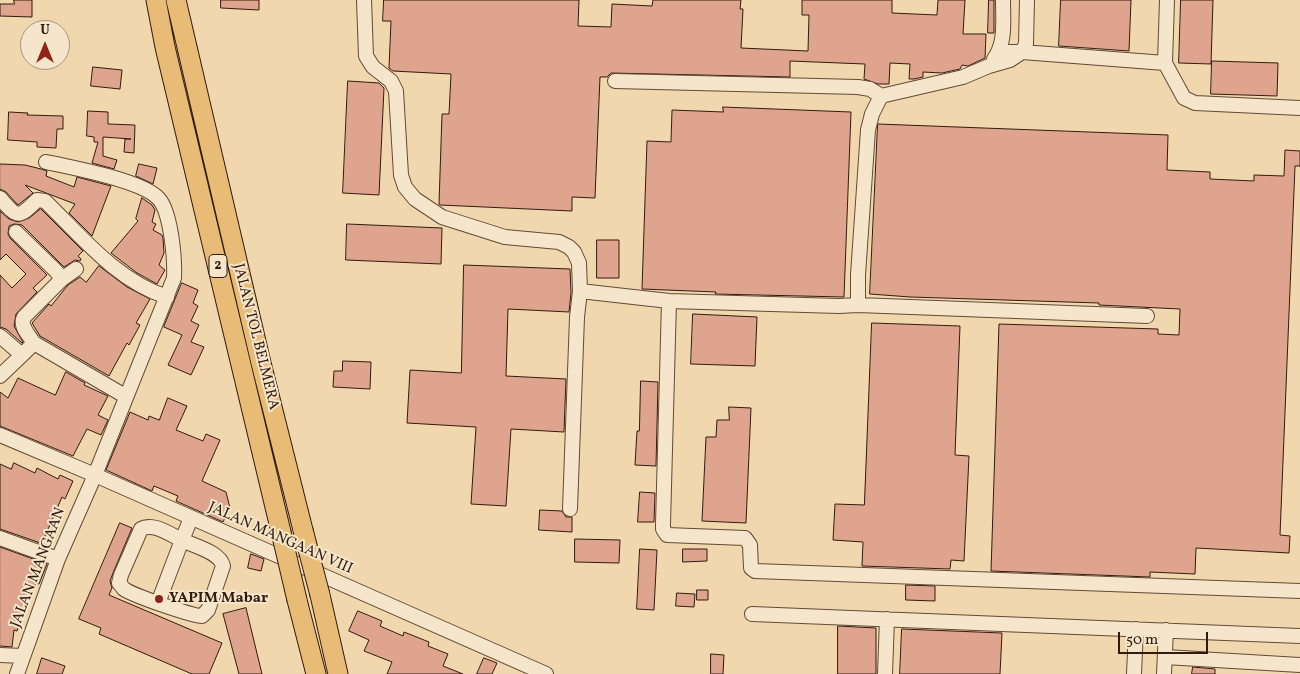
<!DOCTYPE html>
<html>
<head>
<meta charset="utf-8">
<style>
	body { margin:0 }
	#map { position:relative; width:1300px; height:674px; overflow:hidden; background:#f0d7ad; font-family:Vollkorn,serif }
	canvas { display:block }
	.north { position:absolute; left:20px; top:20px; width:50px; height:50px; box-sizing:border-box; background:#f5e5ca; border:1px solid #a7947f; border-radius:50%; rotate:0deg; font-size:14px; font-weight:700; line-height:20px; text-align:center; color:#321b0e }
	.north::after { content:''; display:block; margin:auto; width:18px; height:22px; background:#8f2418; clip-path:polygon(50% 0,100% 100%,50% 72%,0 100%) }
	.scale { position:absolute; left:1118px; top:632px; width:90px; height:22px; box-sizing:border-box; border:2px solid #321b0e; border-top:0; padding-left:6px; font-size:15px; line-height:18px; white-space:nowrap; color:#321b0e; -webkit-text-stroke:4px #f5e5ca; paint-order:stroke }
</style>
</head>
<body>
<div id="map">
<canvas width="1300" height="674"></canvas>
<div class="north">U</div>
<div class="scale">50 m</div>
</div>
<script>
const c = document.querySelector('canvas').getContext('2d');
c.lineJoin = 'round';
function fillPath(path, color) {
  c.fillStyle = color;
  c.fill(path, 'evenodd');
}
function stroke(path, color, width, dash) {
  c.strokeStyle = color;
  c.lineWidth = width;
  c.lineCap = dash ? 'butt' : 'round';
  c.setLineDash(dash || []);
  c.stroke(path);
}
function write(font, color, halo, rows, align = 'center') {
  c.font = font + ' Vollkorn,serif';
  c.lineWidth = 4;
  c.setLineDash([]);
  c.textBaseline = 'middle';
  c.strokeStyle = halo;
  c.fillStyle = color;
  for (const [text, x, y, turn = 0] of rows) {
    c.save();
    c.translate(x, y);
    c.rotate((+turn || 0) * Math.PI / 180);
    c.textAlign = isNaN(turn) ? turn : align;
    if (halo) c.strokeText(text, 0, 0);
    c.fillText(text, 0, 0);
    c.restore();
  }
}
const building = new Path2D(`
	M14,0H32V17L0,16V4H14Z
	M221,0H259V10L221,8Z
	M384,0H579L578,26L611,27L612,4L652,6L653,0H741L740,9H743L741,48L808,51L809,15H802V0H892V13L937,15L938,0H965L963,34H986L985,58L968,66L962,65L960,69L942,73L923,72V77L914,79H909L910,64L890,63L889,84H878L864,79L865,64L790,61V77L611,73L607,77H600L595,198L572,197V211L440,205L439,204L442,114H449L451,74L393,71L389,68L391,21H383Z
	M989,0H994V33H988Z
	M1061,0H1131L1129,51L1059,46Z
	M1181,0H1213L1211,64L1179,63Z
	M1212,61L1278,63L1277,96L1211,94Z
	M93,67L122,70L120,89L91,86Z
	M348,81L379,83L384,88L379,195L343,193Z
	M723,107L851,112L844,297L715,294L716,292L642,289L647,141L671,142L672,110L723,112Z
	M88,111L108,112V124L135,125L134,153L124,152L125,139H131L103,137V156L117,160L114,169L92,163L98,142H94V137L87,136Z
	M9,112L28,113L27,115L63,116V129H57L56,148L37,147V142L8,140Z
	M878,124L1168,135L1167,170L1210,172V179L1254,181V175L1284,176L1285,150L1300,151V166H1295L1280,535L1290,536L1289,553L1196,548L1195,574L1150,572V577L991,571L999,324L1158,329V334L1179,335L1180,309L1099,305V303L910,297L870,294Z
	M0,164L25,165L41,169L47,171L46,176L74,187L77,177L111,186L92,236L69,213L75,204L25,185L33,193L18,205L6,192L0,189Z
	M139,164L157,168L153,184L136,176Z
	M142,198L152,205L155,210L152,222L156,224L153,230L162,235L163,238L164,253L159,265L165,270L157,284L137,273L111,253L138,221L136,219Z
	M41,209L83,251L78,256L81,259L80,261L75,260L64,267L22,225L14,224L9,226L8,234L10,238L47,275L33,288L37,292L16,314L14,326L23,342L22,343L6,329L0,327V275L12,288L26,274L6,254L0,260V211L9,219L18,222L29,218Z
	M347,224L442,228L441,264L346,260Z
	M597,240H619V278H597Z
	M464,265L570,269L571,293L569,312L508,309L506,376L566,379L564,432L511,429L506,506L471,504L476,427L407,423L410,370L461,373Z
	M99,266L127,287L150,299L136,323L140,325L129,345L127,343L109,376L40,336L32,323L49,304L51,306L68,285L80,277L86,282Z
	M182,283L198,290L193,303L198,306L191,321L199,325L191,342L204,347L191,375L168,365L182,335L164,327Z
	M693,314L757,317L755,366L691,364Z
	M872,323L960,326L955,455L969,456L964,561L951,560L950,569L862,566L863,542L833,540L835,504L864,505Z
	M343,361L371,362L370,389L333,387L334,371H342Z
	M66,372L85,383L84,385L108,396L98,415L108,420L101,435L87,429L73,456L0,426V392L8,398L18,378L55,395Z
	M641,381L658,382L656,466L635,465L637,431H639Z
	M168,398L187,406L176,430L203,441L206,434L220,440L202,481L226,492L230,508L223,522L176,501L178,496L154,486L152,491L106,470L130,412L148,420L149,416L159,420Z
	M729,407L751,408L746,523L702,521L706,437H716L717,420H729Z
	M14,463L35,473L37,468L58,479L60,475L73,481L65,499L62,497L42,543L49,546L0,529V464L11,469Z
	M640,492L655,493L654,522H638Z
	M540,510L562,511L566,517H572V532L539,530Z
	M120,523L132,528L113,573L110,581L112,588L109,595L222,643L209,674H192L99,634L101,628L79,619Z
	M575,539L620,540L619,563L575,562Z
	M0,547L47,564L39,584L36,583L28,599L17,631L14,630L12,647L0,646Z
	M640,549L657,550L654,610L637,609Z
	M683,549H707V561L683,562Z
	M251,554L264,559L261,571L248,568Z
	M906,585L935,586V601L906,600Z
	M697,590H708V600H697Z
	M677,593L695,594L694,607L676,606Z
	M246,608L262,674H239L223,614Z
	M358,611L382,621L380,626L403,636L404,632L429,642L428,646L448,654L443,666L463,674H387L392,662L364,651L369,640L349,631Z
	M838,626L876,628V674H838Z
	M902,629L1002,633L1000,674H900Z
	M711,654L724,655L723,674H711Z
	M42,658L65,666L62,674H37Z
	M484,658L497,663L492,674H477Z
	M1193,667L1215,669V674H1192Z`);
fillPath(building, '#dea48e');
stroke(building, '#321b0e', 1);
const minor = new Path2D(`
	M364,0L366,56L373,67L391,81L396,91L401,175L405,187L415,199L442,217L505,237L559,242L569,247L574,252L579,263L580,291L669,301L839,306L858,305V275L868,130L872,114L881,96
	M1167,0L1165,63L1184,98L1195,103L1300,108
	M999,52H1022L1165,63
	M994,59C1006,43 1003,20 1003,0
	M615,81L858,87L870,89L881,96L963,77L989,66L1010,60L1022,52L1026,44L1027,0
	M0,198C17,217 17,220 37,200L45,201C81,236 117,281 167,297
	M16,232L56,271L62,279L24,317C19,326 29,335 34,343
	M62,279L76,269
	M669,301L663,524V529L667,535L745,538L750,545L751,568L755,571L1300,591
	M858,305L1147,316
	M0,336L22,355L34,343L125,396
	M0,376L22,355
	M0,435L95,475L546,674
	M570,509L577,317L580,291
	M0,538L58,559
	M158,603L182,540C194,546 220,552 223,566L208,610L202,616C192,616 132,595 124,589C122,587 121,585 119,583L121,575L141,529C153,522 169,534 182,540L191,518
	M752,614L1300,636
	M0,655L23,656
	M1165,657L1300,665
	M17,674L58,559L95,475L174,278C175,259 171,213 159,199C144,181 71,167 46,162
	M885,674L887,619
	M1134,674L1136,629
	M1164,674L1166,630`);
const highway = new Path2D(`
	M156,0L165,47L281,532
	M176,0L261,363L303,530
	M320,595L338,674
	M297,600L316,674`);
stroke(minor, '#624a36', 16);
stroke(highway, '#321b0e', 21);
stroke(minor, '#f5e5ca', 14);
stroke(highway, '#e8bc76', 19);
const highwayBridge = new Path2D(`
	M303,530L320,595
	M281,532L297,600`);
stroke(highwayBridge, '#321b0e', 21, []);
stroke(highwayBridge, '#e8bc76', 19);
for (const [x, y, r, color] of [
	[159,599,5,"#8f2418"]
]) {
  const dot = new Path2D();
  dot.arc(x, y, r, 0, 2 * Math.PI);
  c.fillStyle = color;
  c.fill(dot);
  stroke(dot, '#f5e5ca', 2);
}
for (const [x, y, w] of [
	[218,266,18]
]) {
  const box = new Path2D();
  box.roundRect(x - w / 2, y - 11.5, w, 23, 4);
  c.fillStyle = '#f5e5ca';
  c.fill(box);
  stroke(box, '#321b0e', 1);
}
write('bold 14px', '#321b0e', null, [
	["2",218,266]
]);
write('15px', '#321b0e', '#f5e5ca', [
	["JALAN TOL BELMERA",255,337,76],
	["JALAN MANGAAN VIII",280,539,24],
	["JALAN MANGAAN",39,568,-69]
]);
write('bold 15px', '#321b0e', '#f5e5ca', [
	["YAPIM Mabar",169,599]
], 'left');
</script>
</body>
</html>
